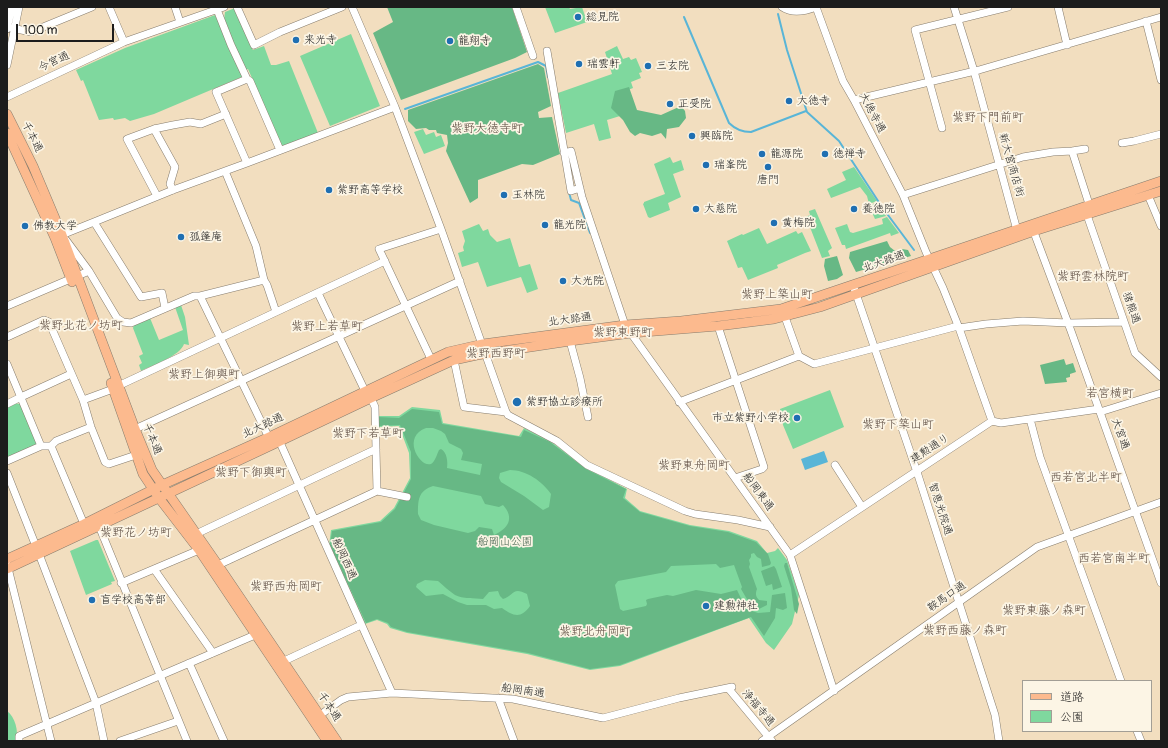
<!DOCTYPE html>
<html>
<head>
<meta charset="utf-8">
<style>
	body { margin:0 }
	#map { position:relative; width:1168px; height:748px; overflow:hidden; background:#f2debf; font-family:Pangolin,"Klee One",sans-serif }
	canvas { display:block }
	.frame { position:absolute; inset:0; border:8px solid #1c1c1c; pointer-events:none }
	.legend { position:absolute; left:1022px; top:680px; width:130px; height:52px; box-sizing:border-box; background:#fcf5e5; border:1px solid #a29e95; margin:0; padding:5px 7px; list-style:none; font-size:12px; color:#1c1c1c }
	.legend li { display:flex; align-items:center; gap:8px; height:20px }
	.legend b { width:20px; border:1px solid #a29e95 }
	.scale { position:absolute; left:16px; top:24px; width:98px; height:18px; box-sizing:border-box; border:2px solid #1c1c1c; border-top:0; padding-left:5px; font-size:12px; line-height:14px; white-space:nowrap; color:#1c1c1c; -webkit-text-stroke:3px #fcf5e5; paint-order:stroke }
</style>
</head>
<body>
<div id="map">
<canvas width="1168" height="748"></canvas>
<div class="frame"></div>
<ul class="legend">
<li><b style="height:5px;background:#fcba8e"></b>道路</li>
<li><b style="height:11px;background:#7fd89e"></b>公園</li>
</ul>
<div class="scale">100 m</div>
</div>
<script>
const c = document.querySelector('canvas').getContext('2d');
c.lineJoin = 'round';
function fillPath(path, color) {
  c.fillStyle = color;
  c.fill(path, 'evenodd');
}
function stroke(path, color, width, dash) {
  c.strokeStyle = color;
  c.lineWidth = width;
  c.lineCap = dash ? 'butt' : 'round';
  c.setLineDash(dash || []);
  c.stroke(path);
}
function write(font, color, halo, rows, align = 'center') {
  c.font = font + ' Pangolin,"Klee One",sans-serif';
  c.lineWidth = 3.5;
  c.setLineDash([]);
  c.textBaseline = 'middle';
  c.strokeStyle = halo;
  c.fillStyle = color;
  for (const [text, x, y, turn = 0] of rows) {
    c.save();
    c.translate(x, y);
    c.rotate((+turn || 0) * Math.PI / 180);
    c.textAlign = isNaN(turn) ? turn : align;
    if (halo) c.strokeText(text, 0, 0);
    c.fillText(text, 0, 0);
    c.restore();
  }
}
fillPath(new Path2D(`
	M545,7H569L570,9L582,7L587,22L555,33Z
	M235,8L253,50L264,46L271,65H276L289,61L318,133L282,146L248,69L244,71L224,20L225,12Z
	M215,15L244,76L154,114L130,121L125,118L114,120L113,118L99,120L83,80L81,81L76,70L125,48Z
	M351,34L380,106L330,126L300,56Z
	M617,46L623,59L629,57L631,60L636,58L642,72L639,73L641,78L631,82L633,88L620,93V116L607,120L611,138L599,141L594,124L566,133L558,93L612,74L605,52Z
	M423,129L426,135L434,132L436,137L441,135L445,146L424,154L414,132Z
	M670,157L673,163L681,160L684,170L673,174L681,197L668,203L670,210L650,218L648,217L643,204L644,203V202L665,194L654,164Z
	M854,167L877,201L869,204L867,196L860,187L831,198L827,189L846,180L842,172Z
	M877,202L886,216L875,219L869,206Z
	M815,209L832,248L828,251L830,256L822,258L806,217L810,215L809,211Z
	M887,217L899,233L891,236L890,233L846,249L845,245H842L835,228L847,224L850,232L853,233L883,224L882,219Z
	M479,224L483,231L488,229L490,235L497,242L510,238L519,267L530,264L538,289L527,293L521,277L487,287L478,262L462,267L458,253L464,251L463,247L465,241L462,231Z
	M759,228L767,244L796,231L798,234L802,232L811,251L805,253L777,265L778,268L748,280L742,267L738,268L727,241L742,234L743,235Z
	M181,305L185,317L189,345L184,344C180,356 153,365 141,371L139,365L142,363L139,356L143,354L133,328L134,325L150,318L159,340L183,330L175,307Z
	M830,390L844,427L793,449L783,425L780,409Z
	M14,403L20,404L38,444L7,457V407Z
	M412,407L440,410L443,423L519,436L524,428L550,441L587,468L627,489L625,498L640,511L690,525L729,531L757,541L767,553L775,551L778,548L787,560L799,595L792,624L774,650L766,643L749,618L620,666L590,670L527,654L407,633L390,628L387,624L377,620L365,624L329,546L331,530L380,521L394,508L410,478L409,453L399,426L378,427L377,416H399Z
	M96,540H98L115,581L111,582L112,584L86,595L70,551Z
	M7,711C15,717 19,731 16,741H7Z`), '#7fd89e');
fillPath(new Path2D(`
	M387,7H512L527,52L515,58L401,100L373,33L393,22Z
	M538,64L544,68L551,106L538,112L539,118L552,117L560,154L533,165L522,164L478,180V198L470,203L446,151L448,143L447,135L437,133L436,130H429L426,128L416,129L408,121V110Z
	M629,87L637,110L661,115L681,106L685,111L686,118L679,127L667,129L666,139L661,133L652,136L640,133L635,136L630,132L623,120L611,108L615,91Z
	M887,241L890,247L895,251L902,249L908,250L911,256L856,272L849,258L850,252Z
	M837,256L843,275L837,279L828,281L824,266L825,259Z
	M1064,359L1066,365L1073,363L1076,372L1070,374V377L1066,378L1067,382L1045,384L1040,365Z
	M412,409L439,412L442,424L521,437L524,430L550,442L586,469L626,489L623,498L640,512L690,526L728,532L756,542L768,554L771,563L770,565L762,567L761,559L757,557L754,553L751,554V557L749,560L750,564L749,567L757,589C755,594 756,597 759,600L767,601V605L759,609L751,606L741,589L742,587L734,565L720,568L716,564L671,566L666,572L618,581L615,585L620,609L623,611L646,606L647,604L646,600L648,599L667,595L673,596L696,590L721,594L737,590L746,609L758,613L770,612L772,595L785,593L787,608L783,610L776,608L775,618L764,636L751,617L620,665L590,669L528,653L407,632L391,627L388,623L377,619L366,623L330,545L332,531L381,522L395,509L411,479V452L400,425L379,426L378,417L399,418ZM426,428H433L441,431L445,434L449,443L461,449L463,453L461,460L482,464L480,475L447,468C448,462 447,452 441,449L439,450C437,454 435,462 431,464C420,468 401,437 426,428ZM510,470C526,470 542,481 551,494L549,507L543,510L524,496L501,482L499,478L500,473ZM433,486L481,496L485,504L499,507L503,505C515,518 508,529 494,535L492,529L479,527L475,531L468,533L434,525L421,520L418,514C418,500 418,491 433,486ZM425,580L438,581C444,586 449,591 455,595C463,599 474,598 483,599L489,592L498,591L500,596L503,599C514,596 512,586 527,594L530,606C521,619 513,616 502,608L494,609L486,605H467L458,602L443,594L426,596L416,587L417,584Z
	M785,563H787L799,604L797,614L794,610L791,588L784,566Z
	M774,566L776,569L782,587L773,590L772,584L766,586L761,571Z`), '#67b885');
fillPath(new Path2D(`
	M824,451L828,462L805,470L801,459Z`), '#59b5d7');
stroke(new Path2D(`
	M778,14L787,50L807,112L839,141L882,207L914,250
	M684,17L729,123C735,129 743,132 751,132L806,111
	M405,109L538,62L546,66L548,77
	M569,192L571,200L579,203L590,233`), '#59b5d7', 2);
const minor = new Path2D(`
	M109,7L124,42
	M175,7L180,22
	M216,7L231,45L247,79L250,81L280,150
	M237,7L254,45L280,32L342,7
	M352,7L395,107L441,229L506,412L508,415L557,441L587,465L685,511L695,514L738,520L770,527
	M516,7L533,56
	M782,7C792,14 806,11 816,7L843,81L854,100L903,195L926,252L943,288L959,328L992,421
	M954,7L974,71L1018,234
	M1058,7L1067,45
	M1146,21L1161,80
	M7,27L31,32L92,7
	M7,29L12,7
	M547,51L571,191L580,188
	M7,65L19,7
	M7,97L124,42L224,7
	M854,100L979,70L1161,17
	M942,128L915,30L1008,7
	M154,129L175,167L170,184L173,190
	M1122,143L1134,141L1161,134
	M1072,151L1089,204
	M564,153L571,151L582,197L625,325L790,555L834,691
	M247,163L216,92L247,79
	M225,171L256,246L264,280L267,285L276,312
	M903,195L1023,157L1053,152L1072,151L1085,149
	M1148,195L1161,226
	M157,196L127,139L154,129L173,125L190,122L201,124L226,114
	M1087,215L1135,353L1161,377
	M94,222L173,190L247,163L395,107
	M1032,227L1071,331L1161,583
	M59,236L94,222L141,297L162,293L165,308
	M66,240L89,271
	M853,285L918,475L995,715L999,741
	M318,293L365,391L371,398L375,407L377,491
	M200,296L270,440
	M7,306L89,271L117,318L123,322L131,323L194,296H200L264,280
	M785,317L799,356
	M718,326L764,467L762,469L735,478
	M959,328L986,324L1023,321L1068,323L1124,322
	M7,337L44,320L49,322L83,400L91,427L105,462L109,464L136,455
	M570,341L580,378L588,417
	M431,359L379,249L441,229
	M454,360L464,407L506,412
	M7,364L41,446
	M118,386L385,261
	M83,400L113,389
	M679,402L799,356L814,364L958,326
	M7,404L21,397L71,374
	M1100,412L1161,393
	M1030,419L1040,457L1121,681
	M992,421L1001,423L1099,409
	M135,429L460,281
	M278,438L392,693
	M51,446L84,524
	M7,461L41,446H51L56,441L91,427
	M835,465L862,507
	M7,473L39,554L96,703L104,741
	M99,526L187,741
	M196,534L376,449
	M790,555L992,421
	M7,564L51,741
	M218,565L377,491L407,497
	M154,569L213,653
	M121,583L199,550
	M284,661L361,625
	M189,663L224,741
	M728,688L772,741
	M498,698L514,741
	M316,718L341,700L348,697L392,693L513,699L603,718L679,698L732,687
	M1137,731L1141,741
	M19,741V736L255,635L258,631
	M120,741L178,721
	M762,741L1037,547L1161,502`);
const major = new Path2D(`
	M7,114L33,166L62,235L135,429L152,470L218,565L337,741
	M7,133L55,238L72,282
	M111,383L143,474L159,498L199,550L327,741
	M7,559L84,524L162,485L269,437L448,352L483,344L625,325L681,321L781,309L1161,181
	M7,569L272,445L371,398L454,360L477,355L570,341L631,333L718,326L774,319L820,307L1034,231L1161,191`);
stroke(minor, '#877d6e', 8);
stroke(major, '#877d6e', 10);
stroke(minor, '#fff', 7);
stroke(major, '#fcba8e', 9);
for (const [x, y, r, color] of [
	[578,17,4,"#1f6fb2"],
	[296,40,4,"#1f6fb2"],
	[450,41,4,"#1f6fb2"],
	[579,64,4,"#1f6fb2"],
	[648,66,4,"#1f6fb2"],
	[789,101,4,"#1f6fb2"],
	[670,104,4,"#1f6fb2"],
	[692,136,4,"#1f6fb2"],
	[762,154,4,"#1f6fb2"],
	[825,154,4,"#1f6fb2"],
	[706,165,4,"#1f6fb2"],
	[768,167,4,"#1f6fb2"],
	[329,190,4,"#1f6fb2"],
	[504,195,4,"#1f6fb2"],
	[696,209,4,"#1f6fb2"],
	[854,209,4,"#1f6fb2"],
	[774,223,4,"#1f6fb2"],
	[545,225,4,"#1f6fb2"],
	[25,226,4,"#1f6fb2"],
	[181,237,4,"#1f6fb2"],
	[563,281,4,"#1f6fb2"],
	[517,402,5,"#1f6fb2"],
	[797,418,4,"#1f6fb2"],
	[92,600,4,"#1f6fb2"],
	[706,606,4,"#1f6fb2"]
]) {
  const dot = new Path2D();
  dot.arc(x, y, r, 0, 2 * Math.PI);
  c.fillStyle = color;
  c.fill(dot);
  stroke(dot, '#fcf5e5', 1.5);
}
write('11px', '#1c1c1c', '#fcf5e5', [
	["総見院",586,17],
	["来光寺",304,40],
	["龍翔寺",458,41],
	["瑞雲軒",587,64],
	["三玄院",656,66],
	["大徳寺",797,101],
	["正受院",678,104],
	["興臨院",700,136],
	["龍源院",770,154],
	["徳禅寺",833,154],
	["瑞峯院",714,165],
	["唐門",768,180,"center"],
	["紫野高等学校",337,190],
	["玉林院",512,195],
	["大慈院",704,209],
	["養徳院",862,209],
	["黄梅院",782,223],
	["龍光院",553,225],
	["佛教大学",33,226],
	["孤篷庵",189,237],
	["大光院",571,281],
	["紫野協立診療所",526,402],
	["市立紫野小学校",789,418,"right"],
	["盲学校高等部",100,600],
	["建勲神社",714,606]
], 'left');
write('11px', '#1c1c1c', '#fcf5e5', [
	["今宮通",54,62,-25],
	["大徳寺通",872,113,62],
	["千本通",32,137,63],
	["新大宮商店街",1011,165,74],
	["北大路通",884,262,-19],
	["猪熊通",1131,308,71],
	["北大路通",570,320,-8],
	["北大路通",263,426,-25],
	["大宮通",1120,434,70],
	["千本通",152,439,67],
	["建勲通り",930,449,-33],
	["船岡東通",758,492,54],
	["智恵光院通",940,509,72],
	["船岡西通",344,559,66],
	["鞍馬口通",947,597,-35],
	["船岡南通",523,691,8],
	["千本通",329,707,56],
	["浄福寺通",758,708,50]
]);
write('11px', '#3f5e4a', '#fcf5e5', [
	["船岡山公園",505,542]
]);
write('12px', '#5b4a3f', '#fcf5e5', [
	["紫野下門前町",988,118],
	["紫野大徳寺町",487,129],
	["紫野雲林院町",1093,277],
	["紫野上築山町",777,295],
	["紫野北花ノ坊町",81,326],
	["紫野上若草町",327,327],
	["紫野東野町",623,333],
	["紫野西野町",496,354],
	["紫野上御輿町",204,375],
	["若宮横町",1110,394],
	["紫野下築山町",898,425],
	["紫野下若草町",368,434],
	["紫野東舟岡町",694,466],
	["紫野下御輿町",251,473],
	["西若宮北半町",1086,478],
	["紫野花ノ坊町",136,533],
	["西若宮南半町",1114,559],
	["紫野西舟岡町",286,587],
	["紫野東藤ノ森町",1044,611],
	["紫野西藤ノ森町",965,631],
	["紫野北舟岡町",595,632]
]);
</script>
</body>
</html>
